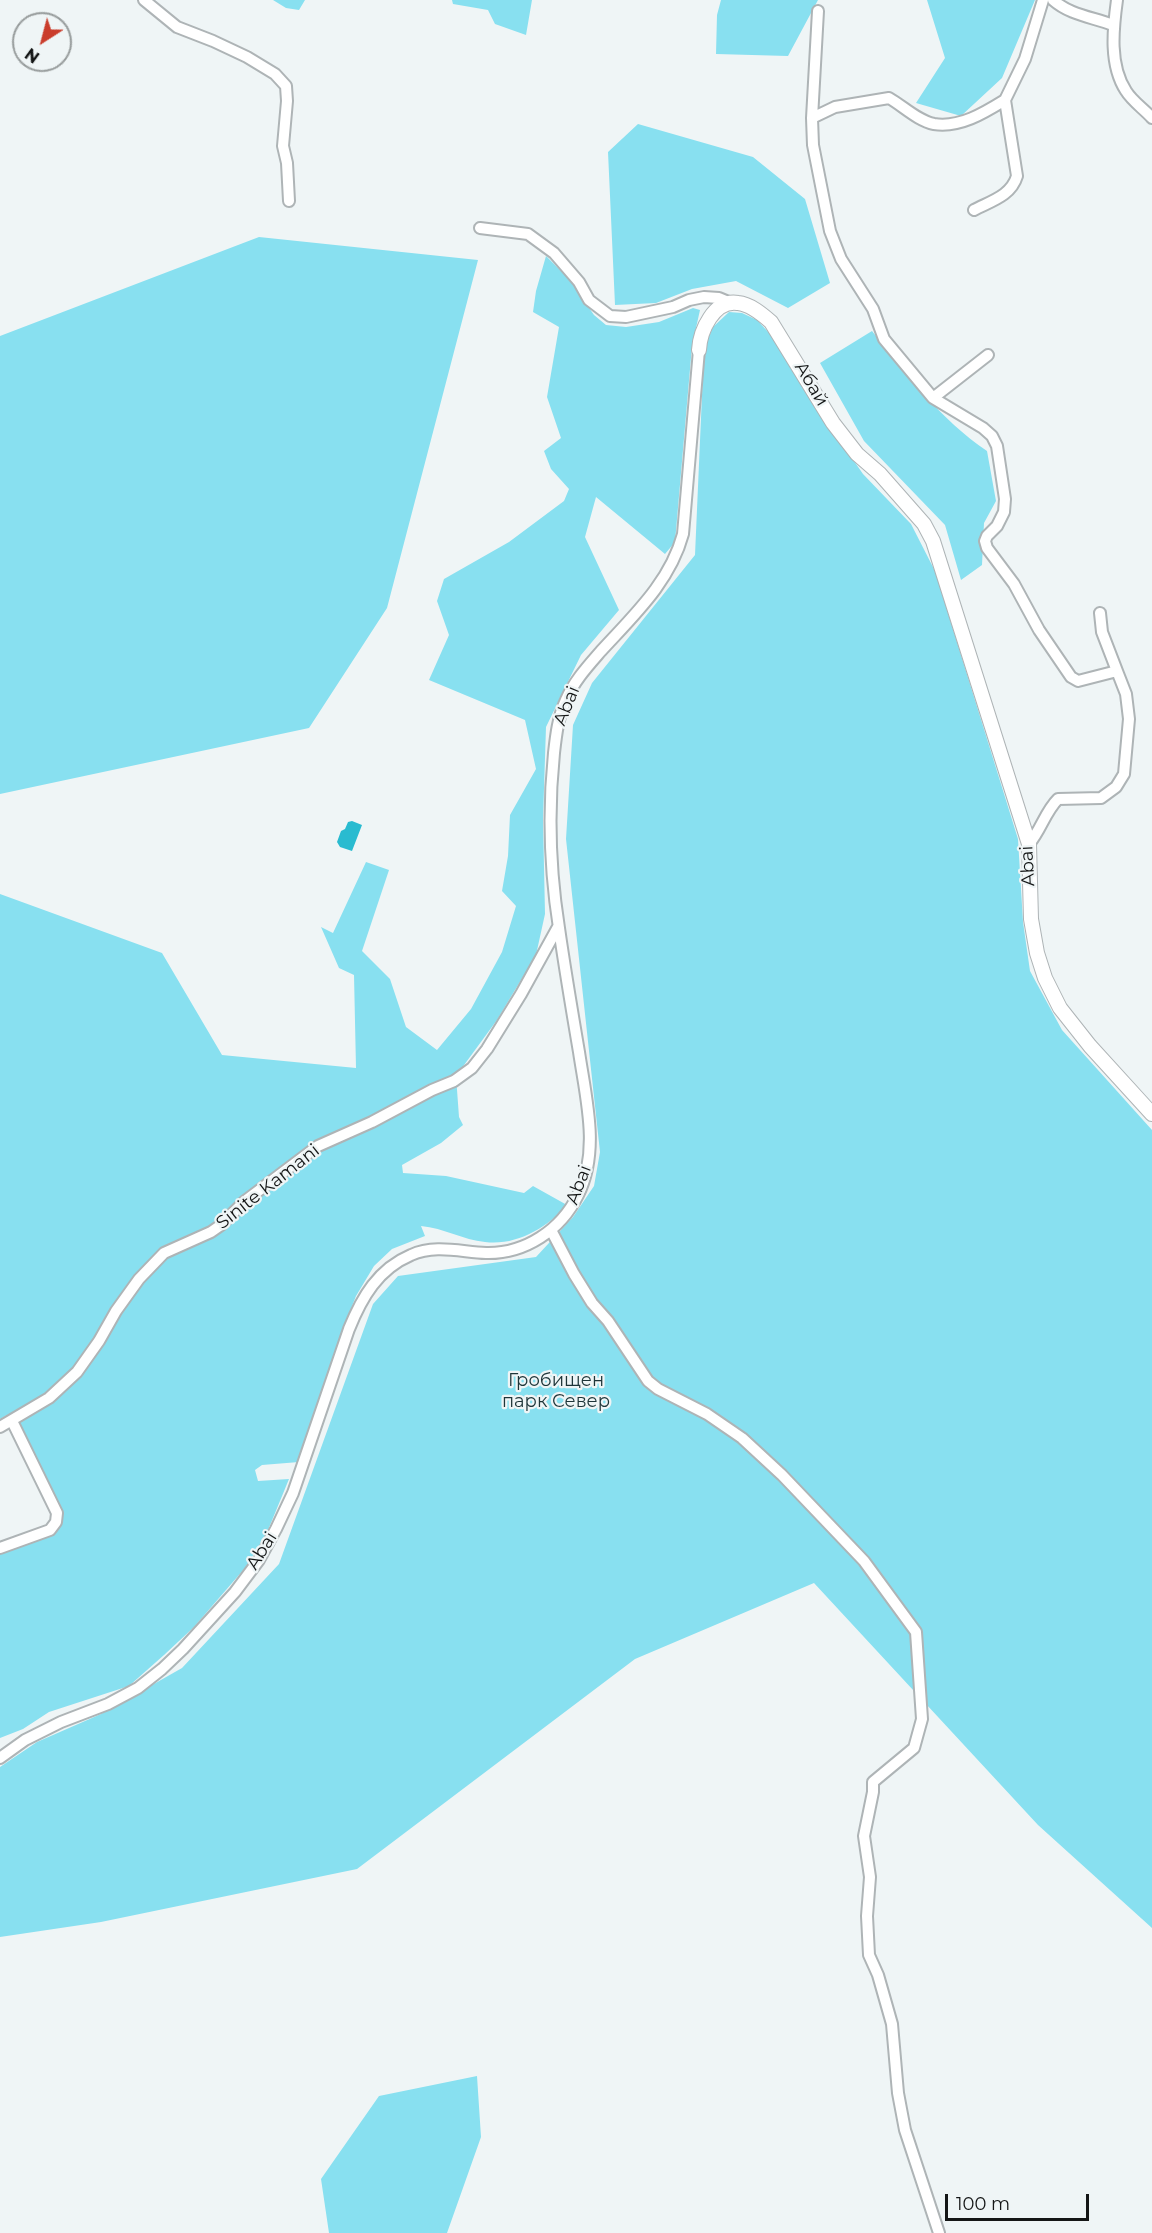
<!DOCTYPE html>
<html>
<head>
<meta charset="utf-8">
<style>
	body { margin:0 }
	#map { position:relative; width:1152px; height:2233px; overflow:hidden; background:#eff5f6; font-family:Montserrat,sans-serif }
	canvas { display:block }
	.north { position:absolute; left:12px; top:12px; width:60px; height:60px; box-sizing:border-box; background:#eff5f6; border:2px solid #979c9c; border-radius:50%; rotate:216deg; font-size:16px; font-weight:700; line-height:24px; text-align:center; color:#141616 }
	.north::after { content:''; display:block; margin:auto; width:21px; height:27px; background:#ca3d2c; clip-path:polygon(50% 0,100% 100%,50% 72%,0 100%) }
	.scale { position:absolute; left:945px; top:2194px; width:144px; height:27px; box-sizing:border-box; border:3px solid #141616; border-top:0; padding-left:8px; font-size:18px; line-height:21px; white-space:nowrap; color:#141616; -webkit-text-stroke:4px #eff5f6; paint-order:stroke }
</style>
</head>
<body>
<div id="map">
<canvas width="1152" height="2233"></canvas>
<div class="north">N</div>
<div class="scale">100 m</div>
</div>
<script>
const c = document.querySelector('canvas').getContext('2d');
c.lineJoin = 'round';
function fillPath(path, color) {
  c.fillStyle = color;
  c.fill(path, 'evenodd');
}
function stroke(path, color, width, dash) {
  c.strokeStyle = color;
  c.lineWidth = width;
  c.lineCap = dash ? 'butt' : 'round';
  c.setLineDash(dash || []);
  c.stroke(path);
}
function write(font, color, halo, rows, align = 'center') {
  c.font = font + ' Montserrat,sans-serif';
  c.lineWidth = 4.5;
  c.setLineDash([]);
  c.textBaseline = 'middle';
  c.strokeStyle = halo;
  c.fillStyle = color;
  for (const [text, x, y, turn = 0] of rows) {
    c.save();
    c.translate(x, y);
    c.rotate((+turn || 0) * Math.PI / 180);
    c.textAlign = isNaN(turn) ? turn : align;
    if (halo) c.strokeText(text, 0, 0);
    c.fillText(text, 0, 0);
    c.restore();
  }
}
fillPath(new Path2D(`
	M273,0H305L299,10L286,8Z
	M452,0H532L526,35L495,24L488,10L453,4Z
	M721,0H818L788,56L716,54L717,15Z
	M927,0H1035L1002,78L961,116L916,103L945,58Z
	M638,124L753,157L805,199L830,283L788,308L736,281L692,289L656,303L615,305L608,152Z
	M259,237L478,260L387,608L309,728L0,794V336Z
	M546,256L569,279L594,315L606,325L626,327L659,322L693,308L700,310L692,346L675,542L665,554L596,497L585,537L619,610L581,655L546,727L543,819L545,914L536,955L497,1020L456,1076L459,1117L463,1125L441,1143L402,1165L403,1173L446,1176L524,1193L533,1186L567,1205C547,1228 516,1246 485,1242C463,1240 444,1228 421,1226L425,1236L392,1249L374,1266L356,1296L338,1342L299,1462L262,1465L255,1470L258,1481L289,1479L266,1535L245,1568L194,1627L164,1655L129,1686L49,1712L23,1729L0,1738V1551L49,1530L57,1513L7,1415L0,1419V894L162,953L222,1055L356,1068L354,975L339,968L321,927L333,933L366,862L389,870L362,951L390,979L406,1027L437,1050L471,1009L502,952L516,906L502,891L508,856L510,815L536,769L525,720L429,680L449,635L437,601L444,579L509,542L564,501L569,489L551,469L544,451L561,438L547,397L559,327L533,312L536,291Z
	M729,312L742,313L757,320L771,335L802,386L863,474L911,524L935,571L1018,839L1023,922L1030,971L1062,1030L1152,1130V1928L1038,1825L814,1583L635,1659L357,1869L101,1922L0,1937V1767L37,1742L101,1714L182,1668L279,1564L373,1304L398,1276L536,1257L573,1217L594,1186L600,1152L566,839L573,725L592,683L695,555L703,372L707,341L713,327Z
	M872,331C906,374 941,420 987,451L996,501L984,523L982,565L961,580L945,525L864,441L820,363Z
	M477,2076L481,2137L447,2233H329L321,2179L379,2096Z`), '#88e0f0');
fillPath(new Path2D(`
	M352,821L362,825L352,851L340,847L337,842L341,831L345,829L348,822Z`), '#29bbd0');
const minor = new Path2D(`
	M144,0L177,27L213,41L247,57L275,74L286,86L287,101L283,146L287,163L289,201
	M1053,0C1070,15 1092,17 1113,25
	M1117,0C1113,29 1109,65 1126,91C1132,101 1144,109 1152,118
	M818,11L812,118L813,145L830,231L841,259L873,309L884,339L933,398L983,428L992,436L997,446L1005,499L1004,512L997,526L987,536L985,541L987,548L1014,584L1039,630L1071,677L1078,681L1117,671L1126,694L1129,719L1124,774L1116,787L1101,798L1058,799C1045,812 1041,830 1029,844
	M812,118L835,107L889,98C903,106 918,121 934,124C960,128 984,113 1005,100
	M974,210C991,201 1011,196 1017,176L1005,100L1025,59L1043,0
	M480,228L528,234L554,253L579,282L589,300L610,316L626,317L673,307L689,300L704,297L719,298L731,303
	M933,398L988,355
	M1100,613L1102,632L1117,671
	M551,1230L574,1274L592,1303L608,1321L648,1381L658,1389L707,1414L742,1438L782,1475L864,1561L916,1632L922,1719L914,1748L873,1782V1792L864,1836L870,1877L867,1916L869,1955L878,1975L892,2024L898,2093L905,2130L939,2233
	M0,1427L49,1398L77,1372L99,1341L116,1311L139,1279L164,1253L211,1232L221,1225L245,1201L318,1146L372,1122L432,1090L454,1081L472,1068L487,1049L521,994L558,927
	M0,1548L50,1530L56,1522L57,1513L12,1421
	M0,1758L25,1740L61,1722L108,1704L138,1688L162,1669L183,1649L235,1592L259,1560L276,1529L293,1493L349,1329C362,1297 378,1269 411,1255C435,1244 461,1252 486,1253C525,1254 561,1230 578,1195C600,1151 586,1099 579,1052C572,1011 565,970 559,928C550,871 548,811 554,753C556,735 558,717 566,700C574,681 588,666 601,651C634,615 670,582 683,534L699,350`);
const tertiary = new Path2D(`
	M699,350C700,331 714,299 738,303C750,304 762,314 771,322L833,423L857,454L880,474L924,524L933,541L1029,844L1031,919L1037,953L1045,978L1060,1008L1090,1046L1152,1114`);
stroke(minor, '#aeb4b6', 14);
stroke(tertiary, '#aeb4b6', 16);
stroke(minor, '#fff', 10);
stroke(tertiary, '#fff', 14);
write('18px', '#141616', '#eff5f6', [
	["Абай",811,384,59],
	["Abai",567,706,-68],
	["Abai",1028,866,-93],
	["Abai",579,1185,-69],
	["Sinite Kamani",268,1187,-38],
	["Abai",262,1551,-58]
]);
write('18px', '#1e3539', '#eff5f6', [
	["Гробищен",556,1381],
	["парк Север",556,1402]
]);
</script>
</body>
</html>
